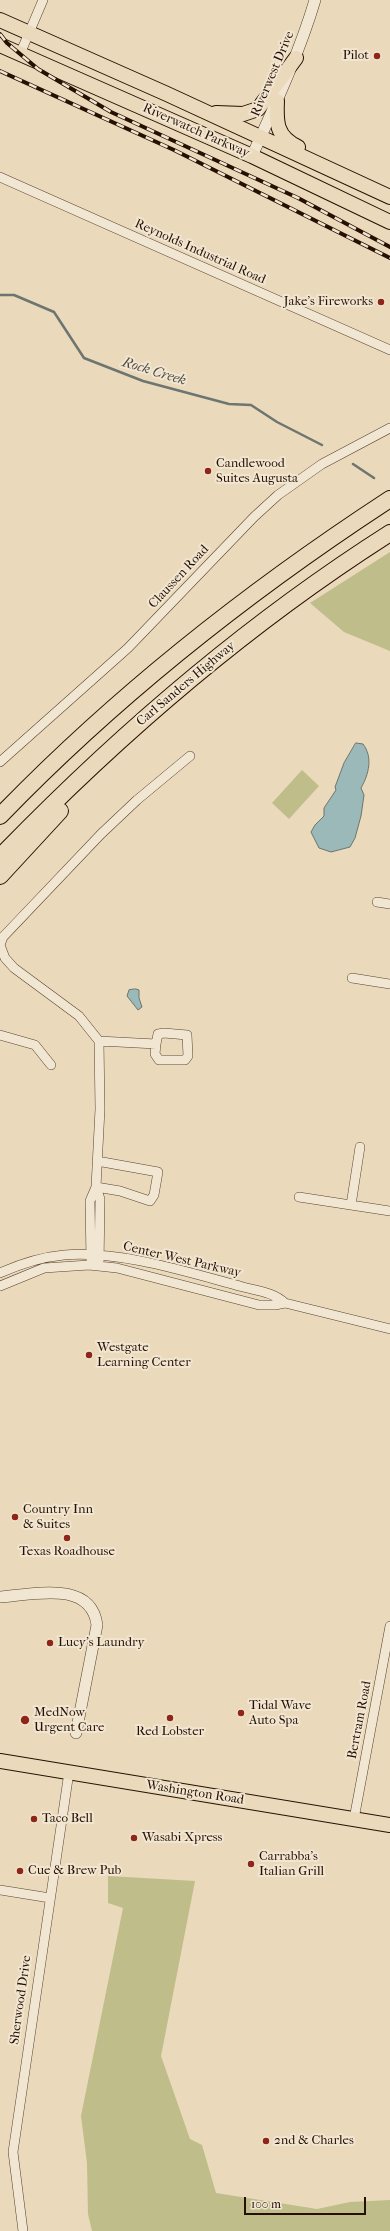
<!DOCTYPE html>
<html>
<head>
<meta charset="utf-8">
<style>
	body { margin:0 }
	#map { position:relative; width:390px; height:2231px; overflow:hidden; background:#ead9ba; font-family:"IM FELL French Canon",serif }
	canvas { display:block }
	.scale { position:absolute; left:244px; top:2197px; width:122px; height:18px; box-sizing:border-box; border:2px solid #270f01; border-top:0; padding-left:5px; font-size:12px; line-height:14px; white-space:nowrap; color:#270f01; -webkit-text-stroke:3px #f1e6d2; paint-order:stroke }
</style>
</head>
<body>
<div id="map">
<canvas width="390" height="2231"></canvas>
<div class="scale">100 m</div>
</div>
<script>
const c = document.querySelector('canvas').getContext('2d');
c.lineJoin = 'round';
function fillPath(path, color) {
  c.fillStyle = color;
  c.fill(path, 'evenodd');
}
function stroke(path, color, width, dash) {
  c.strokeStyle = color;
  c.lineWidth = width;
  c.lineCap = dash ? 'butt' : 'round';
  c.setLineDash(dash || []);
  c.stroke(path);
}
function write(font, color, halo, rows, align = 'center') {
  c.font = font + ' "IM FELL French Canon",serif';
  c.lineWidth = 4;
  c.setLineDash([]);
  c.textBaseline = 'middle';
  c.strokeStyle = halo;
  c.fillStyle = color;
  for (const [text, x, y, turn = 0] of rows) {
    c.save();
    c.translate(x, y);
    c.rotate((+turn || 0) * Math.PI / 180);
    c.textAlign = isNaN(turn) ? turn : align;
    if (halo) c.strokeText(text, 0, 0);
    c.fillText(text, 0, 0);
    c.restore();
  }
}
fillPath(new Path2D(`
	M390,552V651L344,632L310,603Z
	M302,770L319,786L289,819L272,803Z
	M108,1876L195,1881L161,2056L190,2139L202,2145L216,2193L317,2209L350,2202L390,2200V2231H92L88,2214L87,2163L81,2116L123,1908L108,1903Z`), '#bfbd8a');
const water = new Path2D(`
	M356,743L363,744C373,757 369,774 361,788L364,795L361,816L355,838L350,847L331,852L319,848L311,832L315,825L324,816V808L336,790L335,787L344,763Z
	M136,989L139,990V998L142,1007L138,1010L127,996L129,990Z`);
fillPath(water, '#9ab9b8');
stroke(water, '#6c756f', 1);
stroke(new Path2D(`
	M0,295H14L54,312L84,358L143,381L229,404L251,405L277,422L322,445
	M353,464L374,478`), '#6c756f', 2.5);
const minor = new Path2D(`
	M20,54L43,0
	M0,177L390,350
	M0,762L128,648L254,517L278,495L322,464L390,428
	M377,902L390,904
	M352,978L390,984
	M0,1035L35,1045L51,1065
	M99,1041L156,1044L158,1034L164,1033L187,1035L188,1056L185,1060H159L155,1054L156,1044
	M96,1187L120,1191L150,1201L154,1195L158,1172L97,1161
	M299,1197L390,1211
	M351,1205L360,1147
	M91,1260L90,1201L96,1187
	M99,1266L100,1199L96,1187L100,1109L99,1041L79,1016L14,968L5,958L0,945L3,937L101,834L137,800L190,756
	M0,1273C20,1264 42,1257 64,1255C120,1250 190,1273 243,1287C258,1291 273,1292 285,1303
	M0,1286L44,1268L89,1265L117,1268L259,1305H275L285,1303L390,1329
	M354,1819L390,1626
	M0,1890L50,1898
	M23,2231L13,2152L69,1772`);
const tertiary = new Path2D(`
	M252,156C275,105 299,54 315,0
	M0,1597C31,1595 91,1579 97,1625L76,1733`);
const primary = new Path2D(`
	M0,20L167,94L390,197
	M0,45L252,156L390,222
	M277,101C276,122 276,137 298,147
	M216,113L243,114L258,109L296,58
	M0,1761L390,1825`);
const motorway = new Path2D(`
	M0,816C117,695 249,591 390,499
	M0,857C118,735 247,624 390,533
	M0,876L60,811`);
stroke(minor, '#58422f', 10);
stroke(tertiary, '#58422f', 12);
stroke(primary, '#270f01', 16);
stroke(motorway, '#270f01', 18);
stroke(minor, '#f1e6d2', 9);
stroke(tertiary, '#f1e6d2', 11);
stroke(primary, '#ead9ba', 14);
stroke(motorway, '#ead9ba', 16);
const rail = new Path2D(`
	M0,34L7,43L38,69L111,112L298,198L390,247
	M0,71L174,150L390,258`);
stroke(rail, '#270f01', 4);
stroke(rail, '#f1e6d2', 2.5, [8]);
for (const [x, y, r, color] of [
	[377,56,4,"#8f2418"],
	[381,302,4,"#8f2418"],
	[208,471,4,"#8f2418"],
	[89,1355,4,"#8f2418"],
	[15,1517,4,"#8f2418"],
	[67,1538,4,"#8f2418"],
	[50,1643,4,"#8f2418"],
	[241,1713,4,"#8f2418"],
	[170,1718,4,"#8f2418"],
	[25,1720,5,"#8f2418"],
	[34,1819,4,"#8f2418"],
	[134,1838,4,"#8f2418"],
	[251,1864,4,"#8f2418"],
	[20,1871,4,"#8f2418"],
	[266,2141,4,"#8f2418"]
]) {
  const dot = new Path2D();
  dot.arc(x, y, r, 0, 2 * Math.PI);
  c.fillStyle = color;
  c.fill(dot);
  stroke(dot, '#f1e6d2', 1.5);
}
write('13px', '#270f01', '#f1e6d2', [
	["Pilot",369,56,"right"],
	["Jake's Fireworks",373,302,"right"],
	["Candlewood",216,464],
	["Suites Augusta",216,479],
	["Westgate",97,1348],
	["Learning Center",97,1363],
	["Country Inn",23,1510],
	["& Suites",23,1525],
	["Texas Roadhouse",67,1552,"center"],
	["Lucy's Laundry",58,1643],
	["Tidal Wave",249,1706],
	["Auto Spa",249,1721],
	["MedNow",34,1713],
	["Urgent Care",34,1728],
	["Red Lobster",170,1732,"center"],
	["Taco Bell",42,1819],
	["Wasabi Xpress",142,1838],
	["Carrabba's",259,1857],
	["Italian Grill",259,1872],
	["Cue & Brew Pub",28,1871],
	["2nd & Charles",274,2141]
], 'left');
write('13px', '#270f01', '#f1e6d2', [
	["Riverwest Drive",273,74,-67],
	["Riverwatch Parkway",196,131,24],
	["Reynolds Industrial Road",200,252,24],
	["Claussen Road",179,577,-47],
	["Carl Sanders Highway",186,684,-40],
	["Center West Parkway",182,1260,13],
	["Bertram Road",360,1720,-79],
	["Washington Road",195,1793,9],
	["Sherwood Drive",21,2000,-82]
]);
write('italic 14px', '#4f4a41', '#f1e6d2', [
	["Rock Creek",154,372,17]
]);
</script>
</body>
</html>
